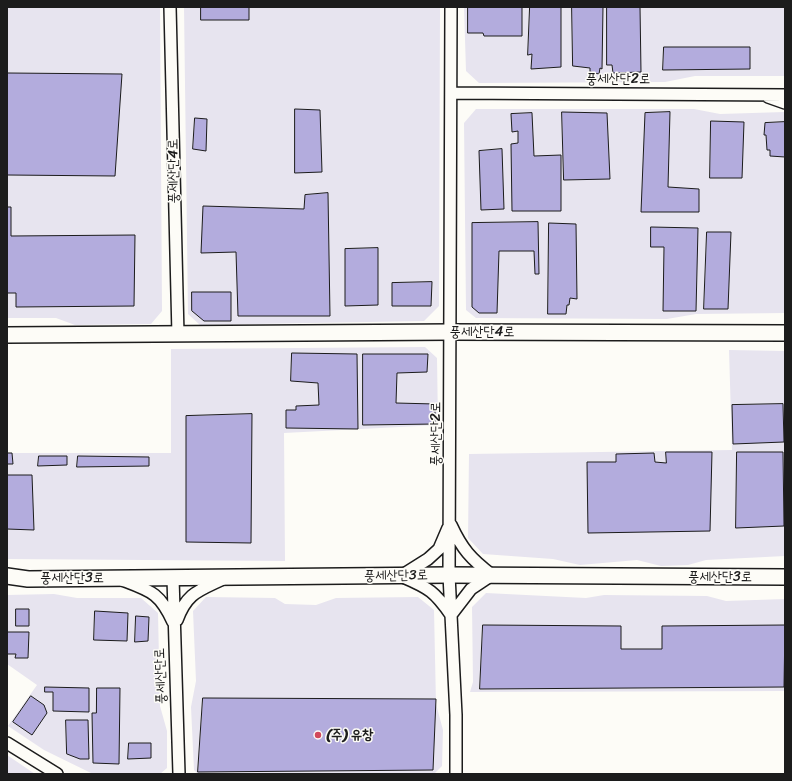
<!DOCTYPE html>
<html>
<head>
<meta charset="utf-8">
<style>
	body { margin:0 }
	#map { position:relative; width:792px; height:781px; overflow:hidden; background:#fdfcf7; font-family:Sriracha,sans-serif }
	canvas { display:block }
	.frame { position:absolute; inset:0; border:8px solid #1c1c1c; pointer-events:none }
</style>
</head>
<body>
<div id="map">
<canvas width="792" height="781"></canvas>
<div class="frame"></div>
</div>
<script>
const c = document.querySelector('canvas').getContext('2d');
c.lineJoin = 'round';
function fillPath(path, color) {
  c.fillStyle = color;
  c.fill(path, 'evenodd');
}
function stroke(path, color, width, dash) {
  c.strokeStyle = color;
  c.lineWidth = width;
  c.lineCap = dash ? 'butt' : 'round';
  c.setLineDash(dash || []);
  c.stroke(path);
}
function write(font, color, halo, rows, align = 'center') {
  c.font = font + ' Sriracha,"Poor Story",sans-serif';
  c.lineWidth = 3;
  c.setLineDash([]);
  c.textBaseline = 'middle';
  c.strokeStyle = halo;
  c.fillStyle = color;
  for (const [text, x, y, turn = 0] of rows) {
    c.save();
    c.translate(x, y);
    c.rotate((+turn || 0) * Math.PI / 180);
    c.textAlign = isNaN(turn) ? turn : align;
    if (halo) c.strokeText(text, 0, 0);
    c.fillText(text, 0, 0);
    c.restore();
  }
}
fillPath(new Path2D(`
	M7,7H160L162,311L151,324L75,325L56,318H7Z
	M184,7H440L439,306L424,321L200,325L188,314Z
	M464,7H785V76H695L665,82L479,83L466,71Z
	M476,109H694L720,114L784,112L785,313L696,314L667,319L476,318L466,310L464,123Z
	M425,347L437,358L438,425L284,433L285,561L7,559V453H171V349Z
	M729,350L785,351V556L706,560L688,565L661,566L637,560L580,565L553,559L483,554L468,538L469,454L732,450Z
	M486,593L586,598L604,595L707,596L726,601L785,599V691L470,692L473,682L472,607Z
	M54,594L77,598H141L158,613L160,706L167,731V768L160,774H93L44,750L8,726L37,685L7,664V595Z
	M206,597L275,598L285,604L316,605L336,598L418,597L434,610L436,704L443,730L442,766L434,774H198L194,770L191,707L196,681L193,611Z
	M7,755L35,774H7Z`), '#e7e4ef');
const building = new Path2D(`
	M201,7H249V20H201Z
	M468,7H522V36H484L483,33H468Z
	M530,7H561V67L531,69L532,54L528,55Z
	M572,7H603L602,69L600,68L599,74L590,72V68L573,66Z
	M607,7H640L641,72L613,73L612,65H607Z
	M664,47H750V69L663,70Z
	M7,73L122,74L115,176L7,175Z
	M295,109L320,110L322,172L295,173Z
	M562,112L607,113L610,179L564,180Z
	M670,112L668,187L699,189V212H641L645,113Z
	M532,113L534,156L561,155V211H512L511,144L518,143V131L512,132L511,114Z
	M195,118L207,119L206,151L193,149Z
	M711,121L744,122L742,178H710Z
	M785,122V157L770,156V150H767L766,135H764L765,123Z
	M502,149L504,209L481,210L479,151Z
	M328,193L330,316H238L236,252L201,253L203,206L304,209L305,195Z
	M7,207H11V236L135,235L134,306L16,307V293H7Z
	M538,222L539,274H535L534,251H499L497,313H479L472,307V223Z
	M549,223L576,224L577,299L570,298L569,305H567L566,314H548Z
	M651,227L698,228L696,311H663L664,247H651Z
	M707,232H731L728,309H704Z
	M378,248V305L345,306V249Z
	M432,282L431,306H392V283Z
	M192,292H231V321H204L192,311Z
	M292,353L357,354L358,429L286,428V410H296V406L319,405L318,383L291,381Z
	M363,354H428L427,372L397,373L396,403L435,404V424L363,425Z
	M783,404L784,442L733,444L732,405Z
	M252,414L251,543L186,542V416Z
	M666,452H712L710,531L588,533L587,462H616V454L654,453L655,462L666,463Z
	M737,452H783L784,526L736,528Z
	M7,453H12L13,464H7Z
	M39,456H67V465L38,466Z
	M78,456L149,457V466L77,467Z
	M7,475H32L34,530L7,529Z
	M16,609H29V626H16Z
	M95,611L128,613L127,641L94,640Z
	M136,616L149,617L148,641L135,642Z
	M483,625L621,626V649H662V626L785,625L784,687L480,689Z
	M7,632H29L28,658H15L16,654H7Z
	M45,687L89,688V712L53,711V692H45Z
	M97,688H120L119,764L93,763L92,713H96Z
	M31,696L44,705L47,713L32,735L13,722Z
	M203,698L436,699L433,770L198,772Z
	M66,720H88L89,759H80L67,754Z
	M129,743H151V758L128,759Z`);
fillPath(building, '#b3acdd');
stroke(building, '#1c1c1c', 1);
const street = new Path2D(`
	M170,7L178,335
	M451,7L449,575L456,715V774
	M451,93L785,95
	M768,97L785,103
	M401,576L428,559L439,549L448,528
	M403,577C429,588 435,592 451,615L471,589L492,575C471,559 462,549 451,525
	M173,578L179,774
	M122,580C151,591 160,593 173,622
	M177,620C187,593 198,591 223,579
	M7,743L57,774`);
const secondary = new Path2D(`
	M7,335L451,332L785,333
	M7,576L28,579L449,575L785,577`);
stroke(street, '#1c1c1c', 14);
stroke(secondary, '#1c1c1c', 18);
stroke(street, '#fdfcf7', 11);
stroke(secondary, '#fdfcf7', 15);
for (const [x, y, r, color] of [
	[318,735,4,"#d1495b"]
]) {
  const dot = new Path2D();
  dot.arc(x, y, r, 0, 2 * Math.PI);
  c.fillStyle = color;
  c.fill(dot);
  stroke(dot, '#fdfcf7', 1.5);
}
write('14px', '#1c1c1c', '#fdfcf7', [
	["풍세산단2로",618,79],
	["풍세산단4로",174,171,-91],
	["풍세산단4로",482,332],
	["풍세산단2로",436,434,-90],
	["풍세산단3로",396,576,-1],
	["풍세산단3로",720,577],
	["풍세산단3로",72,578],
	["풍세산단로",161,676,-92]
]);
write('bold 14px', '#1c1c1c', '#fdfcf7', [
	["(주) 유창",326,735]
], 'left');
</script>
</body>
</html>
